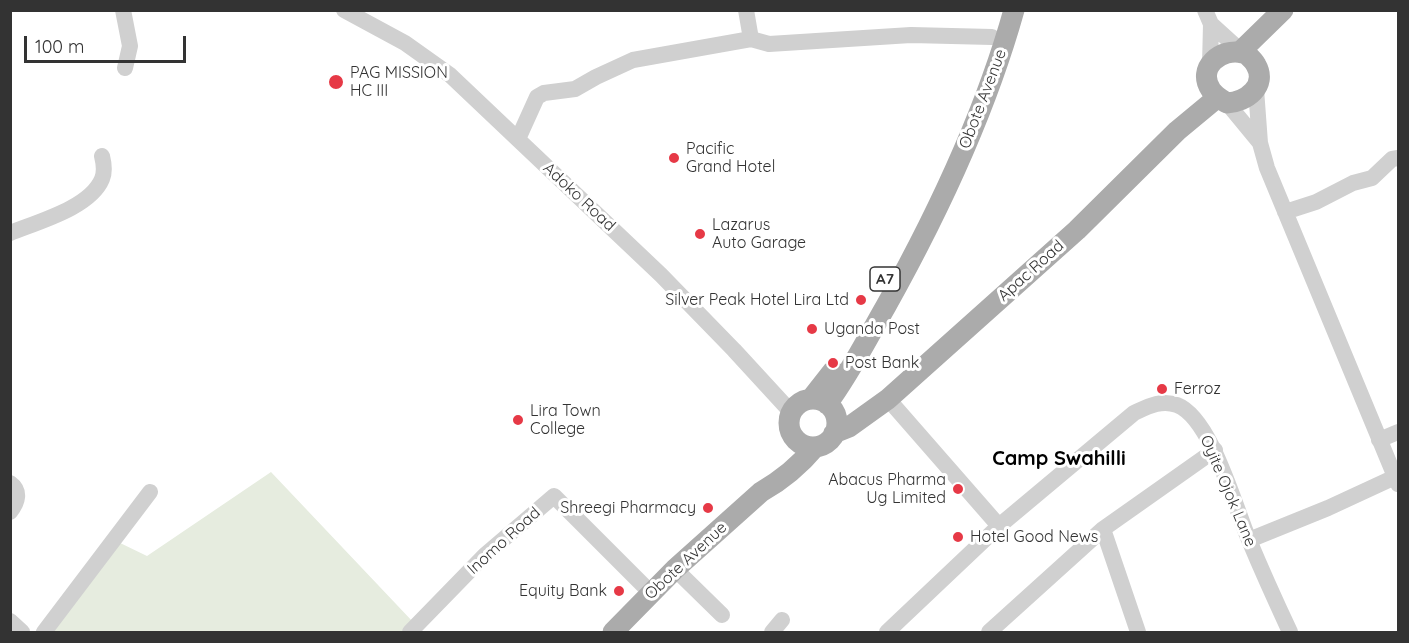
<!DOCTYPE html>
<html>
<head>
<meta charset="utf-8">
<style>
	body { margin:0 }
	#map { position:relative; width:1409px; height:643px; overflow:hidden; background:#fff; font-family:Quicksand,sans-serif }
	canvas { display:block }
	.frame { position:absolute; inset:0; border:12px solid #333; pointer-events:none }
	.scale { position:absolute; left:24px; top:36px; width:162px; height:27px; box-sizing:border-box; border:3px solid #333; border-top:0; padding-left:8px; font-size:18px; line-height:21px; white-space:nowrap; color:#333; -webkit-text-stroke:4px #fff; paint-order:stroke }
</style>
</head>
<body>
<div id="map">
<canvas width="1409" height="643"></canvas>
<div class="frame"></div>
<div class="scale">100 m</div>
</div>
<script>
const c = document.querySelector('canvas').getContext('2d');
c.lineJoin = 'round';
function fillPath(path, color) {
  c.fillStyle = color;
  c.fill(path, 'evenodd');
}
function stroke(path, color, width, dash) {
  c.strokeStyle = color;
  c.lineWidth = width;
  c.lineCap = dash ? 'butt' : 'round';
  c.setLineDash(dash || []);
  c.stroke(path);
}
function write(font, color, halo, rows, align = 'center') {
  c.font = font + ' Quicksand,sans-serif';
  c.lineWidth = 6;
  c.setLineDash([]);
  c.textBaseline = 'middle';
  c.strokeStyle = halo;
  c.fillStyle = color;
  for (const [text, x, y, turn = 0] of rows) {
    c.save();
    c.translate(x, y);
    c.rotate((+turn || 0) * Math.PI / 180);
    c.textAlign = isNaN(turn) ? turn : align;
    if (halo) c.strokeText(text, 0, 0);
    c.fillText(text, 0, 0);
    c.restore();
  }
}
fillPath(new Path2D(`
	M271,472L414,623L404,632H46L116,541L147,556Z`), '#e6ecdf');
stroke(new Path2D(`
	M123,10L130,46L125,68
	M344,10L405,43L450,75L661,275L734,350L791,412
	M746,10L751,39L769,44L911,35L992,37
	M1205,10L1211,24L1243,53
	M1210,65L1211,24
	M1256,89L1260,143L1267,168L1398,484
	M1227,103L1260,143
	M518,139L537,97L544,93L575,89L596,77L633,60L751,39
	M1285,212L1316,202L1353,183L1372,178L1392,159L1398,158
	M10,233C37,222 90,208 102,179C105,172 104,164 102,156
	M888,399L999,526
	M1379,440L1398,432
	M10,483C21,491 18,502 10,512
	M1103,529L1138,632
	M1249,540L1328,508L1395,477
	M675,569L722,615
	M10,621L22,632
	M44,632L150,492
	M410,632L485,555L554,496L651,593
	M772,632L782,620
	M887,632L999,526L1134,413C1147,407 1161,399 1177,405C1211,418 1235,507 1249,540C1262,571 1276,602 1290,632
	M989,632L1103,529L1215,450`), '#d0d0d0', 16);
stroke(new Path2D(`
	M1242,50C1247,55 1253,59 1256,65C1268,86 1246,102 1227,103C1221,99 1215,96 1211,90C1196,68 1221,47 1243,53Z
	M1242,50L1283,10
	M811,399L833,371
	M789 423a24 24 0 1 1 48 0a24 24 0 1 1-48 0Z
	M827,404C850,373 867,339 886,306C938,213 985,114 1014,10
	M834,433L849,427L888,399L1077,230L1177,131L1218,97
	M613,632L675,569L761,492C782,480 800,465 815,447`), '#ababab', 21);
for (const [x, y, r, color] of [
	[336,82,8,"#e63946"],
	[674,158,6,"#e63946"],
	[700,234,6,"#e63946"],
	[861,300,6,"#e63946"],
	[812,329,6,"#e63946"],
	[833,363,6,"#e63946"],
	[1162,389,6,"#e63946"],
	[518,420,6,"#e63946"],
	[958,489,6,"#e63946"],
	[708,508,6,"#e63946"],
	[958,537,6,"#e63946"],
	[619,591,6,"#e63946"]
]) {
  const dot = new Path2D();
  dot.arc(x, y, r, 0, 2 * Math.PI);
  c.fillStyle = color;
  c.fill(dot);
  stroke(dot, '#fff', 2);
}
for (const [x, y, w] of [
	[885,279,30]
]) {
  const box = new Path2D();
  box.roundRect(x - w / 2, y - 12, w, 24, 4.5);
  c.fillStyle = '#fff';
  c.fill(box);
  stroke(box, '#333', 1.5);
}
write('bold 15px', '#333', null, [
	["A7",885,279]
]);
write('16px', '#333', '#fff', [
	["PAG MISSION",350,73],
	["HC III",350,91],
	["Pacific",686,149],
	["Grand Hotel",686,167],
	["Lazarus",712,225],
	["Auto Garage",712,243],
	["Silver Peak Hotel Lira Ltd",849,300,"right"],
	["Uganda Post",824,329],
	["Post Bank",845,363],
	["Ferroz",1174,389],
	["Lira Town",530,411],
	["College",530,429],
	["Abacus Pharma",946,480,"right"],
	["Ug Limited",946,498,"right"],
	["Shreegi Pharmacy",696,508,"right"],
	["Hotel Good News",970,537],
	["Equity Bank",607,591,"right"]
], 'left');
write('16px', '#333', '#fff', [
	["Obote Avenue",983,99,-69],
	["Adoko Road",579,197,43],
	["Apac Road",1031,271,-42],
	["Oyite Ojok Lane",1228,491,67],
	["Inomo Road",504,541,-42],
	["Obote Avenue",686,561,-43]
]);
write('bold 20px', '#000', '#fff', [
	["Camp Swahilli",1059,459]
]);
</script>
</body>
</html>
